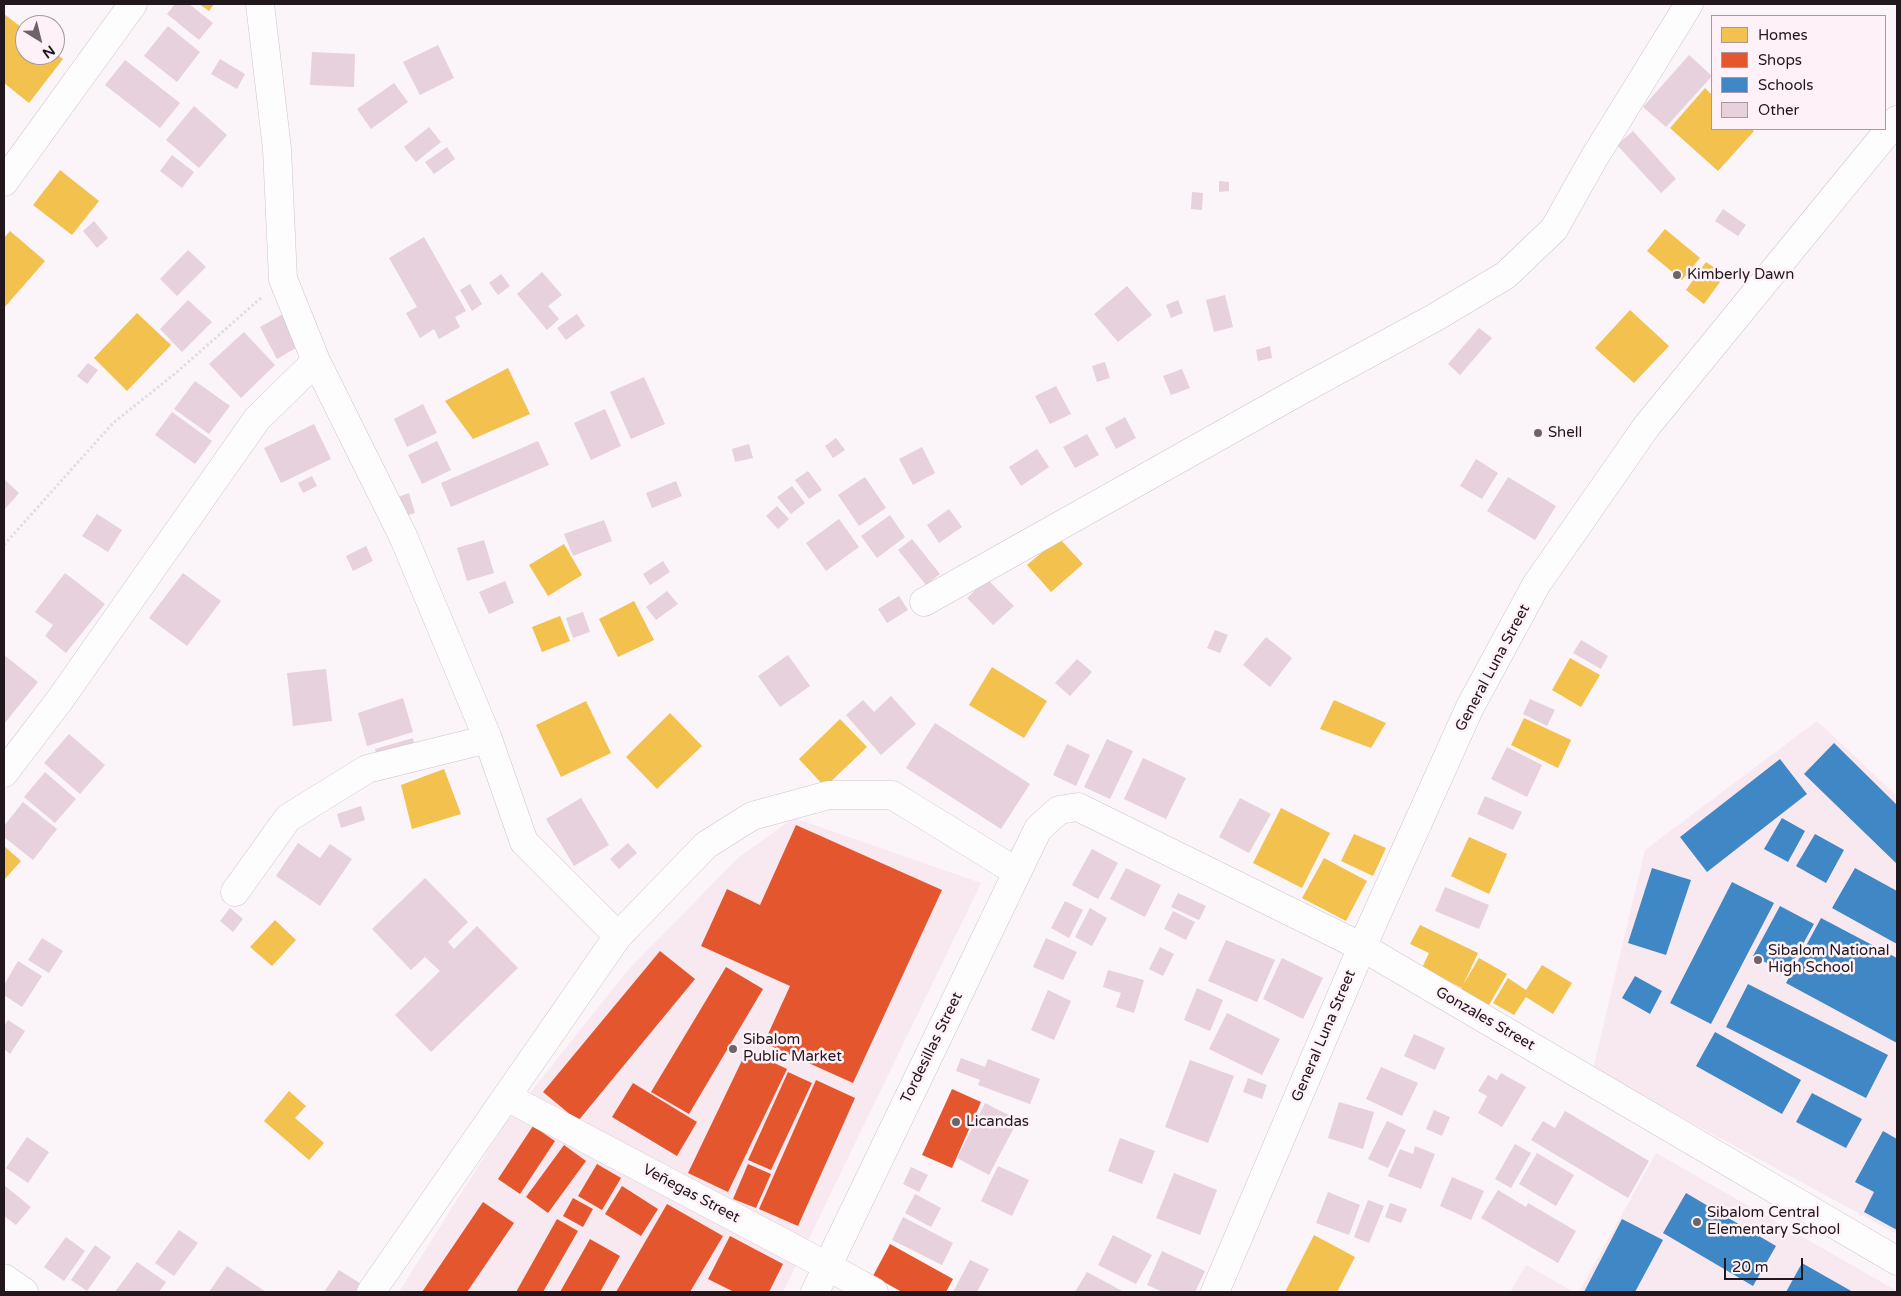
<!DOCTYPE html>
<html>
<head>
<meta charset="utf-8">
<style>
	body { margin:0 }
	#map { position:relative; width:1901px; height:1296px; overflow:hidden; background:#fbf4f8; font-family:"Varela Round",sans-serif }
	canvas { display:block }
	.frame { position:absolute; inset:0; border:5px solid #21171c; pointer-events:none }
	.legend { position:absolute; left:1711px; top:15px; width:175px; height:115px; box-sizing:border-box; background:#fef1f8; border:1px solid #a69aa0; margin:0; padding:6px 9px; list-style:none; font-size:15px; color:#21171c }
	.legend li { display:flex; align-items:center; gap:10px; height:25px }
	.legend b { width:25px; border:1px solid #a69aa0 }
	.north { position:absolute; left:15px; top:15px; width:50px; height:50px; box-sizing:border-box; background:#fef1f8; border:1px solid #a69aa0; border-radius:50%; rotate:144deg; font-size:14px; font-weight:700; line-height:20px; text-align:center; color:#21171c }
	.north::after { content:''; display:block; margin:auto; width:18px; height:22px; background:#6d6469; clip-path:polygon(50% 0,100% 100%,50% 72%,0 100%) }
	.scale { position:absolute; left:1724px; top:1258px; width:79px; height:22px; box-sizing:border-box; border:2px solid #21171c; border-top:0; padding-left:6px; font-size:15px; line-height:18px; white-space:nowrap; color:#21171c; -webkit-text-stroke:4px #fef1f8; paint-order:stroke }
</style>
</head>
<body>
<div id="map">
<canvas width="1901" height="1296"></canvas>
<div class="frame"></div>
<ul class="legend">
<li><b style="height:14px;background:#f2c14e"></b>Homes</li>
<li><b style="height:14px;background:#e4572e"></b>Shops</li>
<li><b style="height:14px;background:#3f88c5"></b>Schools</li>
<li><b style="height:14px;background:#e6d1dd"></b>Other</li>
</ul>
<div class="north">N</div>
<div class="scale">20 m</div>
</div>
<script>
const c = document.querySelector('canvas').getContext('2d');
c.lineJoin = 'round';
function fillPath(path, color) {
  c.fillStyle = color;
  c.fill(path, 'evenodd');
}
function stroke(path, color, width, dash) {
  c.strokeStyle = color;
  c.lineWidth = width;
  c.lineCap = dash ? 'butt' : 'round';
  c.setLineDash(dash || []);
  c.stroke(path);
}
function write(font, color, halo, rows, align = 'center') {
  c.font = font + ' "Varela Round",sans-serif';
  c.lineWidth = 5;
  c.setLineDash([]);
  c.textBaseline = 'middle';
  c.strokeStyle = halo;
  c.fillStyle = color;
  for (const [text, x, y, turn = 0] of rows) {
    c.save();
    c.translate(x, y);
    c.rotate((+turn || 0) * Math.PI / 180);
    c.textAlign = isNaN(turn) ? turn : align;
    if (halo) c.strokeText(text, 0, 0);
    c.fillText(text, 0, 0);
    c.restore();
  }
}
fillPath(new Path2D(`
	M1817,721L1897,796V1234L1593,1069L1645,850Z
	M794,818L981,883L783,1292H399L503,1127L627,971L739,857Z
	M1656,1153L1897,1291V1292H1579Z
	M1526,1265L1574,1292H1510Z`), '#f8e8f0');
fillPath(new Path2D(`
	M199,4H214L209,11Z
	M4,14L25,30V55H55V53L63,59L29,103L4,83Z
	M1705,88L1712,95V129H1751L1754,131L1718,171L1670,128Z
	M60,170L99,201L72,235L33,205Z
	M1665,229L1700,258L1682,280L1647,251Z
	M10,231L45,261L4,308V238Z
	M1706,262L1725,275L1704,304L1686,290Z
	M1630,310L1669,346L1634,383L1595,348Z
	M137,313L171,345L127,391L94,358Z
	M508,368L530,414L473,439L445,401Z
	M1059,538L1083,564L1051,592L1027,565Z
	M564,544L582,575L548,596L529,565Z
	M634,601L654,640L618,657L599,619Z
	M560,616L570,641L542,652L532,627Z
	M1570,658L1600,675L1581,707L1552,690Z
	M992,667L1047,701L1024,738L969,705Z
	M1334,700L1386,723L1371,748L1320,729Z
	M586,701L611,753L561,777L536,725Z
	M670,713L702,746L657,789L626,757Z
	M1524,718L1571,740L1558,768L1511,745Z
	M840,719L867,747L825,787L799,759Z
	M444,769L461,814L412,829L401,785Z
	M1281,808L1330,833L1302,888L1253,863Z
	M1354,834L1386,848L1373,876L1341,861Z
	M1469,837L1507,854L1489,894L1451,876Z
	M4,846L21,861L4,880Z
	M1324,858L1367,881L1346,921L1302,898Z
	M275,920L296,940L272,966L250,947Z
	M1420,925L1478,953L1463,985L1479,958L1507,974L1489,1005L1461,989L1462,988L1422,968L1429,953L1410,944Z
	M1542,965L1572,983L1553,1014L1526,997L1514,1015L1493,1003L1508,978L1526,990Z
	M289,1091L306,1106L295,1118L324,1143L309,1160L264,1121Z
	M1314,1235L1355,1257L1337,1292H1285Z`), '#f2c14e');
fillPath(new Path2D(`
	M796,825L942,890L853,1083L764,1043L790,986L701,946L727,889L760,905Z
	M660,951L695,979L578,1121L543,1092Z
	M726,967L763,989L689,1114L651,1092Z
	M747,1050L787,1069L728,1192L688,1173Z
	M788,1072L812,1083L771,1170L748,1160Z
	M816,1080L855,1098L798,1226L759,1209Z
	M633,1083L697,1122L677,1156L612,1117Z
	M952,1089L981,1102L952,1168L922,1155Z
	M533,1126L555,1141L520,1194L498,1179Z
	M564,1145L586,1161L548,1213L526,1197Z
	M597,1164L621,1178L602,1210L578,1196Z
	M748,1164L771,1174L756,1208L733,1199Z
	M622,1186L658,1209L641,1236L605,1214Z
	M573,1198L593,1209L583,1227L563,1216Z
	M483,1202L514,1223L467,1292H422Z
	M667,1204L723,1236L690,1292H616Z
	M557,1219L578,1231L543,1292H516Z
	M730,1236L783,1264L769,1292H734L708,1279Z
	M590,1239L620,1256L600,1292H560Z
	M890,1244L953,1279L946,1292H902L873,1276Z`), '#e4572e');
fillPath(new Path2D(`
	M1834,743L1897,805V864L1804,774Z
	M1780,759L1807,794L1707,872L1680,837Z
	M1782,818L1805,831L1788,862L1764,849Z
	M1815,834L1844,850L1826,883L1796,866Z
	M1652,868L1691,880L1666,955L1628,943Z
	M1855,868L1897,891V944L1832,908Z
	M1732,882L1774,903L1711,1024L1670,1003Z
	M1780,906L1814,924L1787,973L1753,956Z
	M1821,918L1897,958V1043L1786,983Z
	M1635,976L1662,991L1650,1014L1622,998Z
	M1748,984L1888,1055L1866,1098L1726,1027Z
	M1715,1032L1801,1080L1782,1114L1696,1066Z
	M1812,1093L1862,1119L1846,1148L1796,1122Z
	M1883,1131L1897,1139V1230L1864,1212L1874,1192L1855,1182Z
	M1686,1193L1776,1246L1753,1286L1663,1233Z
	M1622,1219L1663,1240L1635,1292H1584Z
	M1802,1263L1853,1292H1786Z`), '#3f88c5');
fillPath(new Path2D(`
	M175,4H189L213,23L199,40L167,14Z
	M168,26L200,52L177,82L144,56Z
	M438,45L454,78L420,95L403,62Z
	M312,52L355,54L354,87L310,85Z
	M1689,55L1712,76L1666,127L1643,107Z
	M220,59L245,74L237,89L211,74Z
	M125,60L180,103L160,128L105,85Z
	M394,83L408,102L371,129L357,109Z
	M194,106L227,135L199,168L166,140Z
	M429,127L441,142L416,162L404,147Z
	M1633,131L1676,179L1661,193L1617,145Z
	M447,147L455,159L434,174L425,162Z
	M172,155L194,172L182,188L160,171Z
	M1219,181L1229,182V191L1219,192Z
	M1192,192L1203,193L1202,210L1191,209Z
	M1723,209L1746,225L1738,236L1715,221Z
	M94,221L108,238L97,248L83,231Z
	M424,237L466,311L455,317L460,327L439,339L434,329L420,338L406,313L417,307L389,258Z
	M188,250L206,267L177,296L160,279Z
	M542,272L562,295L548,306L559,319L547,330L517,294Z
	M501,274L510,286L498,295L489,283Z
	M470,284L482,304L472,311L460,290Z
	M1127,286L1152,315L1118,342L1094,314Z
	M1225,295L1233,327L1214,332L1206,300Z
	M188,300L212,322L182,352L160,329Z
	M1178,300L1183,313L1171,318L1166,305Z
	M283,314L301,345L277,359L260,327Z
	M577,314L585,326L566,340L557,328Z
	M1479,328L1492,338L1460,375L1448,364Z
	M244,332L275,365L241,398L209,364Z
	M1270,346L1272,358L1258,361L1256,350Z
	M1105,362L1110,378L1097,382L1092,366Z
	M88,363L98,370L87,384L77,376Z
	M1182,369L1190,388L1171,395L1163,376Z
	M644,377L665,424L631,439L610,392Z
	M195,381L230,406L209,434L174,409Z
	M1056,386L1071,414L1050,424L1035,396Z
	M423,404L437,433L407,447L394,419Z
	M605,409L621,446L591,460L574,423Z
	M172,412L212,441L195,464L155,435Z
	M1125,417L1136,438L1116,449L1105,428Z
	M314,424L331,459L281,483L264,448Z
	M1087,434L1099,455L1075,468L1063,447Z
	M836,438L845,450L833,458L825,446Z
	M437,441L451,470L422,484L408,455Z
	M538,441L549,465L451,507L441,483Z
	M749,444L753,458L735,462L732,449Z
	M922,447L935,473L913,485L899,459Z
	M1037,449L1049,467L1021,486L1009,467Z
	M1476,459L1498,473L1482,499L1460,486Z
	M808,471L822,490L809,499L795,480Z
	M312,476L317,486L303,493L298,483Z
	M865,477L886,508L859,526L838,495Z
	M1508,477L1556,506L1535,540L1487,511Z
	M4,479L19,493L4,510Z
	M676,481L682,496L652,508L646,493Z
	M792,486L805,503L791,514L777,497Z
	M409,493L415,513L398,518L392,499Z
	M777,506L789,519L778,529L766,516Z
	M949,509L962,527L939,543L927,525Z
	M97,514L122,530L108,552L82,536Z
	M890,515L905,537L877,558L861,536Z
	M839,519L859,547L826,571L806,543Z
	M604,520L612,541L573,556L564,534Z
	M912,539L940,574L926,585L898,550Z
	M484,540L494,573L467,581L457,548Z
	M366,546L373,561L353,571L346,556Z
	M663,561L670,572L650,585L643,574Z
	M65,573L105,604L66,653L45,636L53,625L35,612Z
	M183,573L221,601L187,646L149,618Z
	M987,579L1014,606L993,625L967,598Z
	M505,581L514,603L489,614L479,592Z
	M667,591L678,604L656,620L646,607Z
	M899,596L908,610L887,623L878,609Z
	M583,612L590,632L573,638L566,618Z
	M1215,630L1228,635L1220,653L1207,648Z
	M1266,637L1292,658L1270,687L1243,665Z
	M1581,640L1608,656L1601,669L1573,653Z
	M4,655L38,682L4,724Z
	M788,655L810,686L780,707L758,676Z
	M1077,659L1092,672L1070,696L1055,683Z
	M326,669L332,721L293,726L287,673Z
	M891,696L916,724L881,755L846,715L863,700L874,712Z
	M403,698L413,732L367,746L358,713Z
	M1530,699L1555,710L1547,726L1523,714Z
	M935,723L1030,784L1001,829L906,768Z
	M69,734L105,765L80,794L44,763Z
	M413,738L415,748L377,759L375,749Z
	M1107,739L1133,751L1110,799L1084,787Z
	M1067,744L1090,755L1076,786L1053,775Z
	M1507,747L1542,765L1527,797L1491,779Z
	M1143,758L1186,778L1166,819L1124,799Z
	M45,772L76,799L55,823L24,797Z
	M1485,796L1522,812L1513,830L1477,814Z
	M581,798L609,845L574,866L546,819Z
	M1240,798L1271,814L1249,853L1219,837Z
	M23,802L57,829L33,860L4,837V826Z
	M361,806L365,820L341,828L337,814Z
	M298,843L320,858L330,844L352,859L320,906L276,876Z
	M628,843L637,853L619,869L610,859Z
	M1092,849L1118,863L1098,899L1072,885Z
	M1126,868L1161,885L1145,917L1110,899Z
	M425,878L468,922L448,942L454,949L477,926L518,968L431,1052L395,1015L440,971L425,957L411,970L372,929Z
	M1445,887L1489,905L1479,929L1435,911Z
	M1178,893L1206,906L1199,920L1171,907Z
	M1065,901L1083,910L1069,938L1051,928Z
	M230,908L243,919L233,932L220,921Z
	M1090,908L1107,918L1092,946L1075,937Z
	M1173,911L1195,922L1186,940L1164,929Z
	M42,938L63,951L49,973L28,960Z
	M1046,938L1077,952L1063,980L1033,967Z
	M1226,940L1275,960L1257,1002L1208,981Z
	M1160,947L1174,954L1163,976L1149,969Z
	M1282,958L1323,978L1303,1019L1263,999Z
	M18,961L42,976L22,1007L4,995V985Z
	M1108,970L1144,980L1134,1013L1116,1007L1121,993L1103,987Z
	M1197,988L1223,1000L1210,1031L1184,1020Z
	M1048,990L1071,1001L1054,1040L1031,1030Z
	M1227,1013L1280,1039L1262,1075L1209,1049Z
	M8,1020L25,1031L10,1054L4,1049V1026Z
	M1414,1034L1445,1048L1435,1070L1404,1056Z
	M961,1058L985,1067L988,1059L1040,1079L1030,1104L978,1085L980,1080L956,1071Z
	M1190,1060L1234,1076L1208,1143L1165,1127Z
	M1381,1067L1418,1083L1402,1116L1366,1099Z
	M1501,1073L1526,1087L1502,1127L1478,1113L1487,1096L1478,1091L1488,1075L1497,1080Z
	M1248,1078L1267,1085L1262,1099L1243,1092Z
	M1339,1102L1374,1112L1363,1149L1328,1138Z
	M985,1103L1018,1120L989,1175L957,1158Z
	M1434,1110L1450,1117L1442,1136L1426,1129Z
	M1565,1111L1649,1161L1628,1198L1531,1140L1543,1121L1555,1128Z
	M1387,1121L1406,1130L1388,1168L1368,1159Z
	M27,1137L49,1152L28,1183L6,1168Z
	M1120,1138L1155,1151L1142,1184L1108,1171Z
	M1515,1144L1531,1153L1511,1188L1495,1179Z
	M1415,1146L1435,1154L1421,1189L1388,1176L1400,1149L1413,1154Z
	M1537,1153L1574,1175L1556,1206L1519,1184Z
	M998,1166L1029,1180L1012,1216L981,1201Z
	M911,1167L928,1175L919,1192L903,1184Z
	M1174,1173L1217,1190L1200,1235L1156,1218Z
	M1452,1177L1484,1191L1471,1220L1440,1206Z
	M4,1185L31,1207L16,1225L4,1216Z
	M1498,1190L1526,1207L1528,1203L1576,1231L1558,1263L1481,1218Z
	M1328,1192L1360,1205L1349,1235L1316,1223Z
	M915,1194L941,1208L931,1227L905,1213Z
	M1368,1200L1384,1206L1369,1243L1354,1237Z
	M1390,1203L1407,1209L1401,1223L1385,1217Z
	M903,1217L953,1243L942,1265L892,1240Z
	M179,1230L198,1243L174,1276L155,1263Z
	M1113,1235L1152,1255L1136,1284L1098,1265Z
	M66,1237L85,1251L64,1281L44,1267Z
	M95,1245L111,1257L87,1291L71,1280Z
	M1162,1251L1205,1271L1195,1292H1163L1147,1285Z
	M970,1260L989,1269L977,1292H953Z
	M137,1262L166,1282L159,1292H115Z
	M227,1266L266,1292H209Z
	M339,1270L361,1284L356,1292H324Z
	M1087,1272L1124,1292H1075Z`), '#e6d1dd');
const minor = new Path2D(`
	M260,4L277,149L283,279L316,361L403,536L488,739L524,842L618,936
	M4,182L133,4
	M924,602L1303,389L1434,318L1506,275L1554,229L1594,158L1689,4
	M4,773L59,701L257,419L316,361
	M235,892L288,818L367,769L488,739
	M507,1097L827,1266L874,1292
	M371,1292L618,936L706,845L752,816L829,795H892L1017,872
	M815,1292L1038,829L1059,810L1078,807L1362,947L1897,1261`);
const major = new Path2D(`
	M4,1278L24,1292
	M1215,1292L1362,947L1470,707L1536,585L1646,427L1897,120`);
stroke(minor, '#cec5ca', 29);
stroke(major, '#cec5ca', 29);
stroke(new Path2D(`
	M4,545L113,423L177,372L262,297`), '#e1dedf', 3, [2.5, 2.5]);
stroke(minor, '#fefdfe', 28);
stroke(major, '#fefdfe', 28);
for (const [x, y, r, color] of [
	[1677,275,5,"#6d6469"],
	[1538,433,5,"#6d6469"],
	[1758,960,5,"#6d6469"],
	[733,1049,5,"#6d6469"],
	[956,1122,5,"#6d6469"],
	[1697,1222,5,"#6d6469"]
]) {
  const dot = new Path2D();
  dot.arc(x, y, r, 0, 2 * Math.PI);
  c.fillStyle = color;
  c.fill(dot);
  stroke(dot, '#fef1f8', 2);
}
write('15px', '#21171c', '#fef1f8', [
	["Kimberly Dawn",1687,275],
	["Shell",1548,433],
	["Sibalom National",1768,951],
	["High School",1768,968],
	["Sibalom",743,1040],
	["Public Market",743,1057],
	["Licandas",966,1122],
	["Sibalom Central",1707,1213],
	["Elementary School",1707,1230]
], 'left');
write('15px', '#21171c', '#fef1f8', [
	["General Luna Street",1493,668,-62],
	["Gonzales Street",1485,1019,30],
	["General Luna Street",1324,1036,-67],
	["Tordesillas Street",932,1048,-64],
	["Veñegas Street",691,1194,28]
]);
</script>
</body>
</html>
